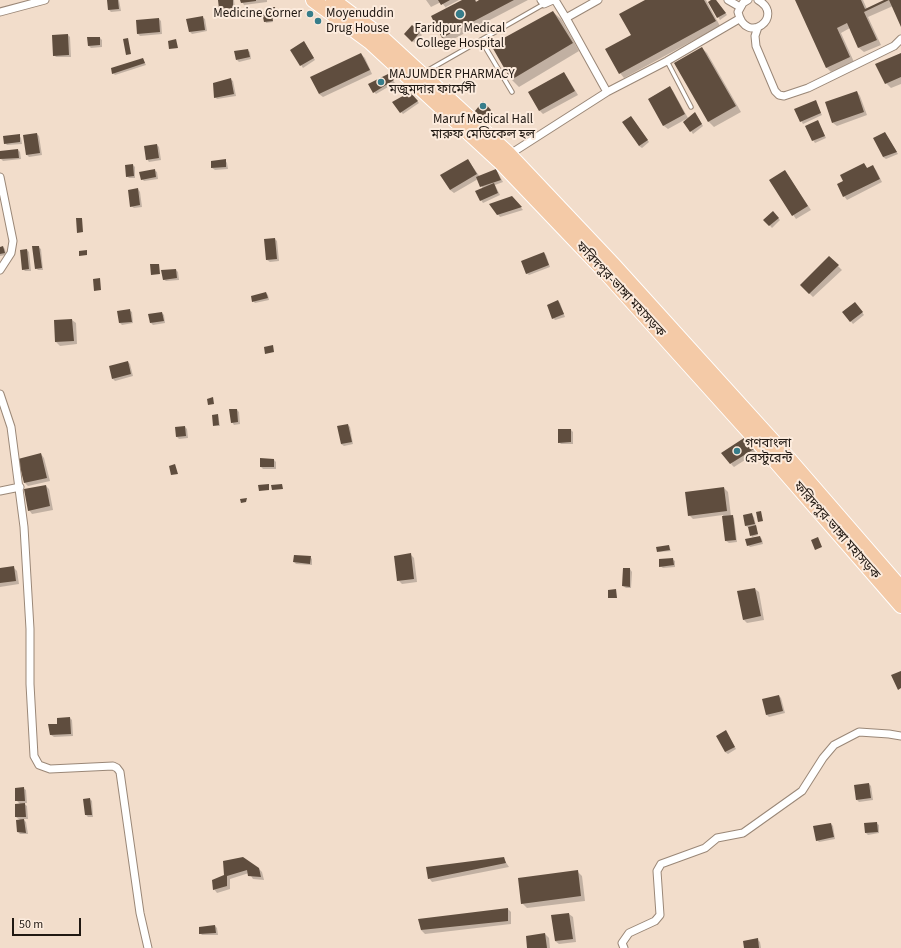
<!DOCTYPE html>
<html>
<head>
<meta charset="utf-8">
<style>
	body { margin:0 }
	#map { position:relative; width:901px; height:948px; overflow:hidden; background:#f2ddcb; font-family:"Source Sans 3",sans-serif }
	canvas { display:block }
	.scale { position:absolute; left:12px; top:918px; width:69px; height:18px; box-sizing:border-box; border:2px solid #201812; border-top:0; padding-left:5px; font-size:12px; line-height:14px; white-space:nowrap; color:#201812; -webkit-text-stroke:3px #fcebdd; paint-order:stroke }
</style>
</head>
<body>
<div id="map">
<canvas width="901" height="948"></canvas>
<div class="scale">50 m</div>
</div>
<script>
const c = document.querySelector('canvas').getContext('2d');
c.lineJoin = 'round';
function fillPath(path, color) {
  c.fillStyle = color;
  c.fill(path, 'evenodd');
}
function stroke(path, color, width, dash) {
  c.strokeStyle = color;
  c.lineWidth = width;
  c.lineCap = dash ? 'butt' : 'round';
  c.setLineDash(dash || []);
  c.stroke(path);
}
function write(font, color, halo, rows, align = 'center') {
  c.font = font + ' "Source Sans 3","Noto Sans Bengali",sans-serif';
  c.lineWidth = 4;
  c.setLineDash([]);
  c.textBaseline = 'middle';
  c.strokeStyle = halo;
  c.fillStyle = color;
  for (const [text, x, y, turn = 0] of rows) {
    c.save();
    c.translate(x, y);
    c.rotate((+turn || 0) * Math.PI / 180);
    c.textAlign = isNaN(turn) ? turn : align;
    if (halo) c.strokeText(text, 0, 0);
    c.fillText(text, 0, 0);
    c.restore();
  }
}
fillPath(new Path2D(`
	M108,0H119L121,11L111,12L109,10Z
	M219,0H234L235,10L222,11L220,9Z
	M241,0H267V2L244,5Z
	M426,0H459L446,7L447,9L464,0H476L477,2L481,0H528L448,42L443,38L432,17L447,9L441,2L431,7Z
	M647,0H706L720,26L624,78L620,73L632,35Z
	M712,0H716L727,15L720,20L718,17Z
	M796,0H863L867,9L887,0H901V24L893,6L868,17L881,45L864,52L859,48L850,28L841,33L854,62L831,72L826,67Z
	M275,8L277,16H272L273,22L266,23L263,13L272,12Z
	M553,12L561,19L579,51L519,87L512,80Z
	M202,17L205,19L207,31L192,34L190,32Z
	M159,19L161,21L162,34L140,36L138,34Z
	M412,26L422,35L415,43L405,34Z
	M68,35L70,37L71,57H56L54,55Z
	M100,38L102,40V47L91,48L88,45Z
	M306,45L315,60L303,68L291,50Z
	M702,48L707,53L741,112L714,127L709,122L675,63Z
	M247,50L250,52L251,59L239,62L237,60Z
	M361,54L365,58L372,74L323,97L319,94Z
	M901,54V84L891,88L886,83Z
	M143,59L146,65L115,75L113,73Z
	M564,73L567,77L578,95L543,114L540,111L530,93Z
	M388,75L395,83L376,94L374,92Z
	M230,79L233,81L236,96L217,99L215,97Z
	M669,87L673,91L688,118L668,129L664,126L649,99Z
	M857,92L860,96L867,115L837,126L833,123Z
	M410,93L419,103L403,114L401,112Z
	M815,101L822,115L803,124L795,110Z
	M483,103L493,113L486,120L476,111Z
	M697,116L703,126L693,134L685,122Z
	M633,119L649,142L642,148L639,146Z
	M818,121L826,138L815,143L813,140Z
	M37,134L39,136L42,155L29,157L27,155Z
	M19,135L21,138L22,144L7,145L5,143Z
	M887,136L898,154L886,159L883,157Z
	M157,145L159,147L161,160L149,162L147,159Z
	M18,150L20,152L21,159L3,161L1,159Z
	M225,160L227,163L228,169L215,170L212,168Z
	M468,160L480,177L496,170L498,173L503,182L495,185L500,195L483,203L481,200L483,189L478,179L454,193L450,190Z
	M864,164L868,169L873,167L876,170L882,182L847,200L844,196V182Z
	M133,165L135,167V178H129L127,176Z
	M154,170L157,172L158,179L144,181L142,179Z
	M785,171L811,210L796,219L770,181Z
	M138,189L140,192L142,207L134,208L131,206Z
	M512,197L523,210L500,217L491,205Z
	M773,213L780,220L772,228L765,220Z
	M275,239L277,241L279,261L270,262L267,260Z
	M3,247L5,249L6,255L0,256V248Z
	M38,247L41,249L43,270H38L36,268Z
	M27,250L29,252L31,271H25L23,269Z
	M544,253L546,255L550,267L529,275L526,273Z
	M829,257L842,270L813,297L801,285Z
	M176,270L178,272L179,280L166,281L163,279Z
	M266,293L268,295L269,300L255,303L253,301Z
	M558,301L560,303L565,317L555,320L553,318Z
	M857,305L864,315L853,324L843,312Z
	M129,310L132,312L133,323L122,325L120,323L118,312Z
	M162,313L164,315L165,323L153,325L151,323Z
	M72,320L76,323L77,344L60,346L56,342L55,321Z
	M128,362L130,364L133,376L115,381L113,379Z
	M237,410L239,412L240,424L234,425L232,422Z
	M218,415L220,426H215L214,425Z
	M348,425L350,427L353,444L344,446L341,444Z
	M185,427L187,429L188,438L179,439L177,437Z
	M571,430L573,432V444H561L559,442Z
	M747,442L756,453L734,467L731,464Z
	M41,454L44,458L50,481L28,486L25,483Z
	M274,460L276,462V469H263L261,467Z
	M46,486L49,489L53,510L32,514L29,510Z
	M724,488L728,492L731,516L734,518L737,542L729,543L726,541L723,515L693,519L689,515Z
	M751,514L754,517L758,535L752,537L749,528L746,526L744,515Z
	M760,537L762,539L763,544L750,547L748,545Z
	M669,546L671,551L658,552Z
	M410,554L414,558L417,582L402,584L398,580Z
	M310,557L312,559V565L296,564L294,562Z
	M672,559L675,561V567L663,568L660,566Z
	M13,567L17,571L19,584L0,587V569Z
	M630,569L632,572L631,588H626L623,586Z
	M755,589L759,592L764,620L747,623L744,620Z
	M779,696L781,698L785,713L769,717L767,715L763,700Z
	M70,718L72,720L73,736L54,737L51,735L58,725Z
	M726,732L736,749L728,754L725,752Z
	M869,784L871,786L873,800L859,802L857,800Z
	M23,788L26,790L27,803H23L27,806L28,819H23L26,822L28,834H20L18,832L20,820L16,817V805L20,804L16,800Z
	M90,799L92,801L93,817H88L86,815Z
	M876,823L879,825V833L868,835L865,832Z
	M831,824L833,826L835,839L819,842L817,840Z
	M503,858L509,867L432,882L429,878Z
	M224,862L258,868L262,872L264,880L253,879L249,873L230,879V889L217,893L214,889L225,876Z
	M577,871L582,876L585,901L527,908L522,903Z
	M508,909L511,912V924L425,934L421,930L420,920Z
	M569,914L573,917L576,942L559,944L555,941Z
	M215,926L217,928L218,935H202L200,933Z
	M545,934L549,938L550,948H528Z
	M757,939L760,942L761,948H745Z`), '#0003');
fillPath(new Path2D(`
	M107,0H118L119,9L108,10Z
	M218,0H233V8L219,9Z
	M240,0H256V1L241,3Z
	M438,0H450L441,5Z
	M462,0H475L476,2L479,0H514L442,38L431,16Z
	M645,0H704L716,21L619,74L605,49L631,35L619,14Z
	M711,0H716L726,13L717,18L708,2Z
	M795,0H861L865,9L884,0H901V27L889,0L864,12L877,40L858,48L847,23L837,28L850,57L826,68Z
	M271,7H275L276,15L272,16L273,21L264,22L262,12L271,11Z
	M553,11L573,43L511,80L491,45Z
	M203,16L205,30L189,32L186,19Z
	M159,18L160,32L137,34L136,20Z
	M412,25L420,32L412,42L404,34Z
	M68,34L69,55L53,56L52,35Z
	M87,37H100V45L88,46Z
	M128,38L131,54L126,55L123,39Z
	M176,39L178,48L169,49L168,41Z
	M304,41L314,58L300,66L290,50Z
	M702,47L736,106L708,122L674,63Z
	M248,49L250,57L236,60L234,51Z
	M361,53L370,70L319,94L310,77Z
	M901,53V77L885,84L875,64Z
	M143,58L145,63L112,74L111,68Z
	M564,72L575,91L539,111L528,92Z
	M388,74L394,80L373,93L368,84Z
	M231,78L234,94L214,98L213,83Z
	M670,86L685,114L663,126L648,99Z
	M857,91L864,112L832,123L825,102Z
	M410,92L418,101L400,113L392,102Z
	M816,100L821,113L800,122L794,109Z
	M483,101L491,110L483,119L475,111Z
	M695,112L702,124L690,132L683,122Z
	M631,116L648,140L639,146L622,122Z
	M818,120L825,136L812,141L805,126Z
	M885,132L897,152L883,157L873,138Z
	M37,133L40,153L26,155L23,135Z
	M20,134V142L4,144L3,136Z
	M157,144L159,158L146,160L144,146Z
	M18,149L19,158L0,159V151Z
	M226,159V167L211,168V161Z
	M468,159L477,174L450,190L440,175Z
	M864,163L867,168L873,165L880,179L843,197L837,184L843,181L840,175Z
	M133,164L134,176L126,177L125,165Z
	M155,169L156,177L141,180L139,172Z
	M496,169L501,180L480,187L476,177Z
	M785,170L808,206L792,216L769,180Z
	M494,183L498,193L480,201L475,191Z
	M138,188L140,205L130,207L128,190Z
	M512,196L522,207L497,215L489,204Z
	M773,211L779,218L769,226L763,220Z
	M76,218H82L83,232L77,233Z
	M275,238L277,259L266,260L264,239Z
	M3,246L5,253L0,254V247Z
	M32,246H39L42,268L35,269Z
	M27,249L29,269L22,270L20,250Z
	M87,250V255L79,256V251Z
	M544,252L549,265L526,274L521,261Z
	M829,256L839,265L809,294L800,285Z
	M150,264H159L160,274L151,275Z
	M176,269L177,278L163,280L161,270Z
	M100,278L101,290L94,291L93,279Z
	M266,292L268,298L252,302L251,296Z
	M558,300L564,314L552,319L547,305Z
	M855,302L863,312L850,322L842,312Z
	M130,309L132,322L119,323L117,311Z
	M162,312L164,321L150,323L148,314Z
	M72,319L74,341L55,342L54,320Z
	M273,345L274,352L265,354L264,347Z
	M128,361L131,374L112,379L109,366Z
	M213,397L214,404L208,405L207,399Z
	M229,409H237L238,422L231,423Z
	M218,414L219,425L213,426L212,415Z
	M348,424L352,442L341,444L337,426Z
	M185,426L186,436L176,437L175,427Z
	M558,429H571V442L558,443Z
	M744,438L754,449L730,464L721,453Z
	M41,453L47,478L24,483L18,459Z
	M260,458L274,459V467H260Z
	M175,464L178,474L171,475L169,466Z
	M269,484V490L259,491L258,485Z
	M282,484L283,489L272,490L271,485Z
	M46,485L50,506L28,511L24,489Z
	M724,487L727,511L688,516L685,492Z
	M247,498L246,502L241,503L240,499Z
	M761,511L763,521L758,522L756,512Z
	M752,513L755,524L745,526L743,515Z
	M733,515L736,540L725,541L722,516Z
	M756,525L758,534L750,536L748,527Z
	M760,536L762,542L747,546L745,539Z
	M818,537L822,547L815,550L811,540Z
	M669,545L670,550L657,552L656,547Z
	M411,553L414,579L397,581L394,556Z
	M294,555L311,556L310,564L293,562Z
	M673,558L674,565L659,567V559Z
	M14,566L16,581L0,583V568Z
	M623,568H630V587L622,586Z
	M755,588L761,616L743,620L737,591Z
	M616,589L617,598H608V590Z
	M901,671V688L898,690L891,675Z
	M779,695L783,711L766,715L762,699Z
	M70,717L71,734L50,735L48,724H57V718Z
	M726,730L735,747L725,752L716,736Z
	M869,783L871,798L856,800L854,785Z
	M24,787L25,801H15V788Z
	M90,798L92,815H85L83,799Z
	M25,803L26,817H15V804Z
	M24,819L26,833L17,832L16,820Z
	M877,822L878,832L865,833L864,823Z
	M831,823L834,837L816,841L813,826Z
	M243,857L259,868L261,877L248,876L247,870L227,876V886L213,890L212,880L224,875L223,861Z
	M504,857L506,863L428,879L426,867Z
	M578,870L581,896L521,904L518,878Z
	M508,908V921L421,930L418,919Z
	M569,913L573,939L555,941L551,915Z
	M215,925L216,933L199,934V927Z
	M545,933L547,948H527L526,936Z
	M758,938L759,948H744L743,941Z`), '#5f4d3e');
const lane = new Path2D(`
	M481,40L512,92
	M667,61L691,107
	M425,72L544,4`);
const street = new Path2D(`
	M541,0L544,4L553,0
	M555,0L566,18L598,0
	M728,0L740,7
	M748,0L743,3L738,12C746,47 786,16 758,0
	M0,12L45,0
	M566,18L607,92
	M758,27L755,36L756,46L775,91L779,95L784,96L808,88L894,46L901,39
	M507,156L607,92L667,61L739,19
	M0,177L13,241L11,253L0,270
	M0,394L11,427L24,527L30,629V684L34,756L39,765L50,769L113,766L117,768L120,772L140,913L148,948
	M0,491L20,487
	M624,948L622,943L629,933L655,921L660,915L657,871L661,864L705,848L717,838L743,833L802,791L823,758L834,745L859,732L889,734L901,736`);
const highway = new Path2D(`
	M313,0L370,42L499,161L605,272L775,461L901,606
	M333,0L377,33L509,154L613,264L784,453L901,588`);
stroke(lane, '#9a8777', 5.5);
stroke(street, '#9a8777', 9);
stroke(highway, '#fff', 16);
stroke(lane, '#fff', 3.5);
stroke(street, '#fff', 7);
stroke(highway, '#f4caa7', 14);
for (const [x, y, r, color] of [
	[310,14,4,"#377d8a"],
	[460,14,5,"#377d8a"],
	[318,21,4,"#377d8a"],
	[381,82,4,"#377d8a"],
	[483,106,4,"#377d8a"],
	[737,451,4,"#377d8a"]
]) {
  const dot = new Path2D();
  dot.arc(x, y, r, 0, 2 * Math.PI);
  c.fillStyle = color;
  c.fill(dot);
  stroke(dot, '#fcebdd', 1.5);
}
write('13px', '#201812', '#fcebdd', [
	["Medicine Corner",302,14,"right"],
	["Moyenuddin",326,14],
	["Drug House",326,29],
	["Faridpur Medical",460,29,"center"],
	["College Hospital",460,44,"center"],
	["MAJUMDER PHARMACY",389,75],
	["মজুমদার ফার্মেসী",389,90],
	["Maruf Medical Hall",483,120,"center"],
	["মারুফ মেডিকেল হল",483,135,"center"],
	["গণবাংলা",745,444],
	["রেস্টুরেন্ট",745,459]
], 'left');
write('13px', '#201812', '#fcebdd', [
	["ফরিদপুর-ভাঙ্গা মহাসড়ক",620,290,47],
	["ফরিদপুর-ভাঙ্গা মহাসড়ক",836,531,49]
]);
</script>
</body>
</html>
